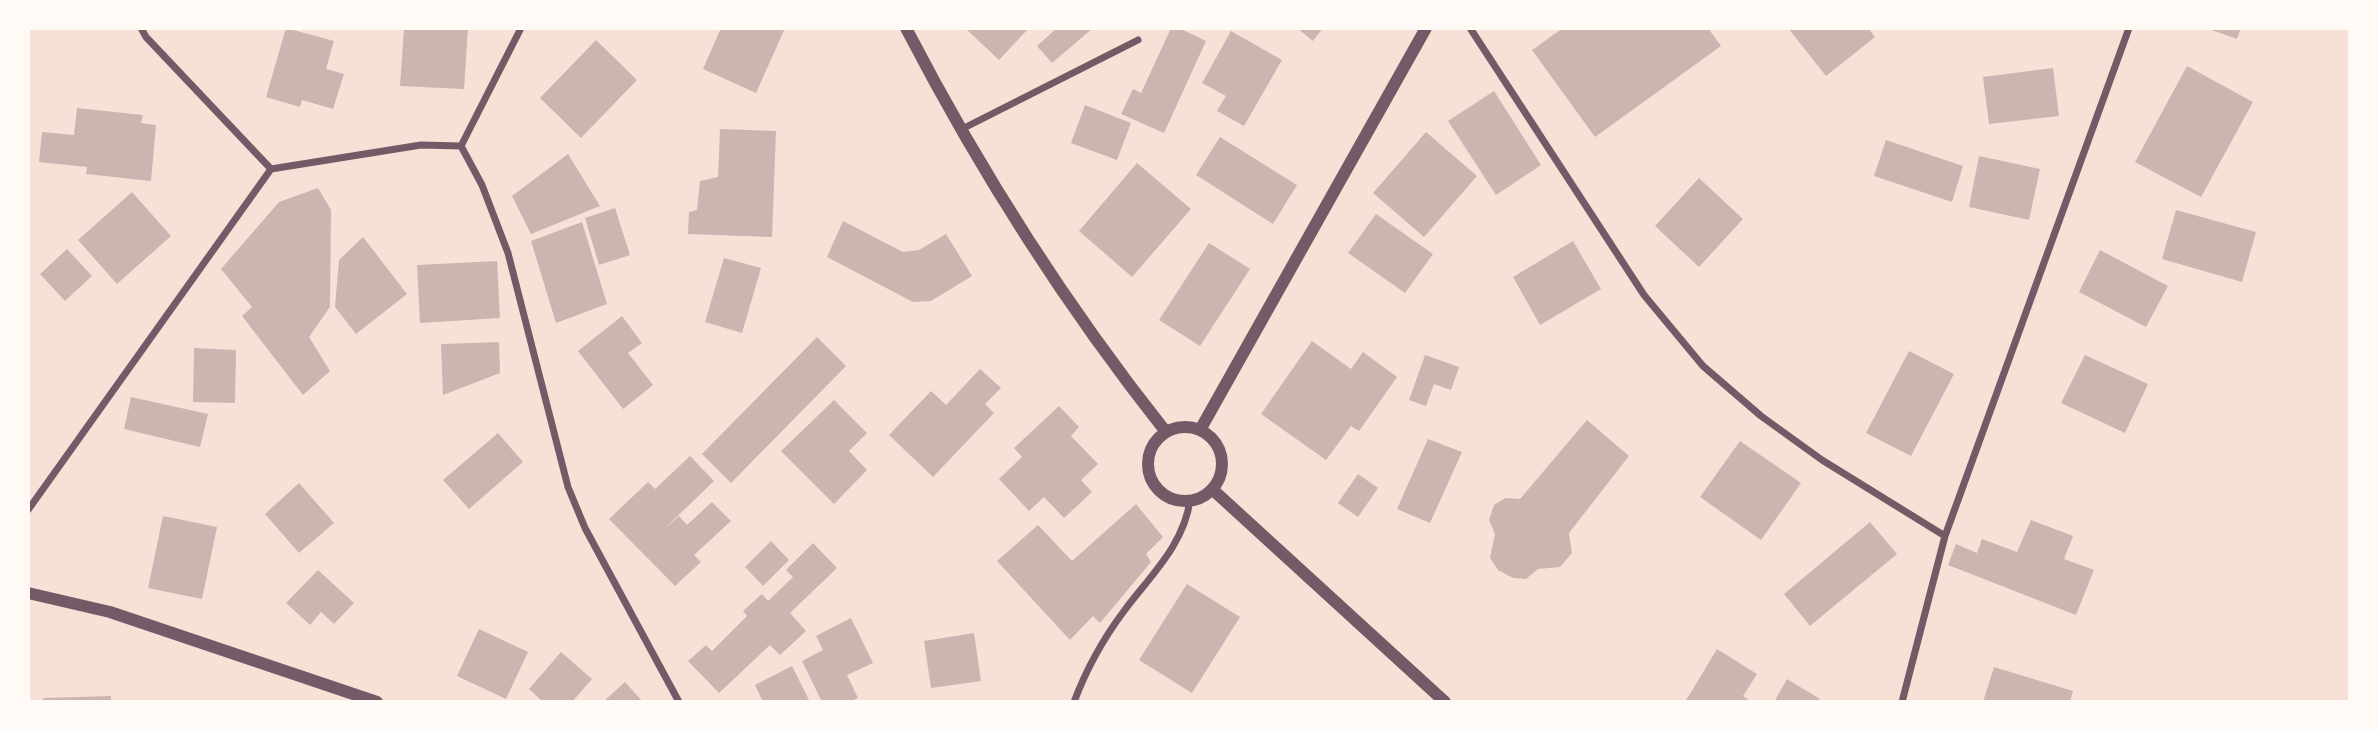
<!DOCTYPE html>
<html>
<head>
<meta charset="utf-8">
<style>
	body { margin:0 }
	#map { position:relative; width:2378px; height:730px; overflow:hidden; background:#f7e1d7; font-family:"IBM Plex Sans",sans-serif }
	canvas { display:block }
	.frame { position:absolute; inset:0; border:30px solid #fffaf5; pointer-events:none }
</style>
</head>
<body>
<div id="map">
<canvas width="2378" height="730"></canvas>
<div class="frame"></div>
</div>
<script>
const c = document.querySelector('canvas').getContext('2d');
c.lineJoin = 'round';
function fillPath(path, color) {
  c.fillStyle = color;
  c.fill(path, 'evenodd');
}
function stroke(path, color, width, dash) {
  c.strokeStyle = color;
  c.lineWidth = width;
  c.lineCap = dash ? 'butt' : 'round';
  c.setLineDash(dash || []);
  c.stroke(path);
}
fillPath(new Path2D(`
	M286,28L334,41L326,69L344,74L333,109L302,100L300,107L266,97Z
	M404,28H468L464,89L400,86Z
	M721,28H785L756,93L703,69Z
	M965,28H1029L999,60Z
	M1057,28H1093L1052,63L1037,46Z
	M1171,28H1179L1206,41L1164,133L1121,114L1133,89L1141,93Z
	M1297,28H1323L1313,41Z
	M1563,28H1708L1721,46L1595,137L1532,50Z
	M1788,28H1868L1875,37L1826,76Z
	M2206,28H2241L2237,39Z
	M1231,31L1282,60L1244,126L1217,111L1226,96L1202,83Z
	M596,40L637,80L581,138L540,98Z
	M2187,66L2253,102L2201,197L2135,162Z
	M2053,68L2059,116L1989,124L1983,77Z
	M1494,91L1541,165L1496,195L1448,121Z
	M1085,105L1131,123L1117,160L1071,143Z
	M77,108L143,115L141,123L156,125L151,181L86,174L87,167L39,162L42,132L74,135Z
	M720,129L776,131L772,237L688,234L689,212L697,210L700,181L718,177Z
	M1426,132L1477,176L1424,237L1373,193Z
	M1220,137L1297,185L1273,224L1196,175Z
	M1886,140L1963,166L1952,202L1874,176Z
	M568,154L600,206L531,234L512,196Z
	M1979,156L2040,169L2029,220L1969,207Z
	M1137,163L1191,209L1132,277L1079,231Z
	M1699,178L1743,219L1699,267L1655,226Z
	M318,188L331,210L330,307L309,337L330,371L303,395L242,316L252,307L221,269L279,202Z
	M132,192L171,236L117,284L78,240Z
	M615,208L630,255L599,265L585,218Z
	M2176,210L2256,232L2242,282L2162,259Z
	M1376,214L1433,254L1405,293L1348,253Z
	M843,221L903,252L919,250L946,234L972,276L931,301L913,302L827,257Z
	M582,222L607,304L556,323L531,241Z
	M363,237L407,294L356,334L335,307L339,260Z
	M1573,241L1601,289L1540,325L1513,277Z
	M1209,243L1250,269L1200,346L1159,320Z
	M67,249L92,276L65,301L40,274Z
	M2100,250L2168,286L2146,327L2079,292Z
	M724,258L761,268L742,333L705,322Z
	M497,261L500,318L420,323L417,265Z
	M622,316L642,343L628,353L653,385L623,409L578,351Z
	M817,337L846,366L731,483L702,454Z
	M1312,341L1351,369L1363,352L1397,377L1359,431L1351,426L1326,460L1261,414Z
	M499,342L500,373L443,395L441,344Z
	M194,348L236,350L235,403L193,402Z
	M1909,351L1954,374L1911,456L1866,433Z
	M1425,355L1459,367L1451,390L1434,384L1426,406L1409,400Z
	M2085,355L2148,384L2125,433L2061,403Z
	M980,369L1001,388L985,404L994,413L933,477L889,435L931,391L946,405Z
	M131,397L208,414L200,447L124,429Z
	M834,400L867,433L849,451L867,470L834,504L781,451Z
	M1059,406L1079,427L1071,436L1098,464L1081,480L1092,492L1064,518L1044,497L1029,511L999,479L1022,457L1014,448Z
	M1587,420L1629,456L1569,533L1572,553L1560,567L1538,569L1526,579L1513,578L1498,570L1490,558L1495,534L1489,520L1494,505L1505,498L1520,499Z
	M498,433L523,462L469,509L443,480Z
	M1428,439L1462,452L1430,523L1397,509Z
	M1740,441L1801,483L1761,540L1700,497Z
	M690,456L714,481L660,533L679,516L687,525L712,502L731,521L694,555L701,562L675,586L609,519L648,482L655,489Z
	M1358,474L1378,488L1358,517L1338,503Z
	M299,483L334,523L299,553L265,514Z
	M1136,504L1163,537L1146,554L1151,562L1100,623L1093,616L1070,640L997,561L1038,525L1072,561Z
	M163,516L217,527L202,599L148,588Z
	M2031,520L2073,536L2064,559L2094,570L2076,615L1948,565L1956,544L1977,553L1982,539L2017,552Z
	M1870,522L1897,554L1810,626L1784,594Z
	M771,541L789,560L763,586L745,567Z
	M813,543L837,568L790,613L806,631L780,655L770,645L719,693L688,661L706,645L712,651L747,616L743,611L762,594L768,601L793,577L786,570Z
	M318,570L354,603L334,624L321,612L310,625L286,603Z
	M1187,584L1240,617L1192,693L1139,660Z
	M851,618L873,663L847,675L858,698L849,702H822L802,661L823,650L816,636Z
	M479,629L528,652L506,699L457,676Z
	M974,633L981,681L931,688L924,641Z
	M1717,649L1757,674L1743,696L1752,702H1685Z
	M561,652L592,679L572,702H543L529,689Z
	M792,666L810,702H763L755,685Z
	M1994,667L2073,691L2070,702H1983Z
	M1787,679L1820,699L1818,702H1774Z
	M625,682L643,702H603Z
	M111,696V702H44L43,698Z`), '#ccb4b1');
stroke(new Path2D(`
	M141,28L146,37L271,169
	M1470,28L1644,295L1703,366L1761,416L1822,460L1945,536
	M962,129L1138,40
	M461,146L482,185L508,253L568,487L585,528L679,702
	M461,146L521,28
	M271,169L421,145L461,146
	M28,510L271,169
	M1074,702C1086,670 1103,639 1124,611C1150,576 1184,545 1190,500
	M1902,702L1945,536L2129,28`), '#755966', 7);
stroke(new Path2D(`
	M906,28C980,171 1066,306 1166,432
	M1148 464a37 37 0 1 1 74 0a37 37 0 1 1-74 0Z
	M1200,430L1426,28
	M1212,489L1445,702
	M28,593L110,612L377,702`), '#755966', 12);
</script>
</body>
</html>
